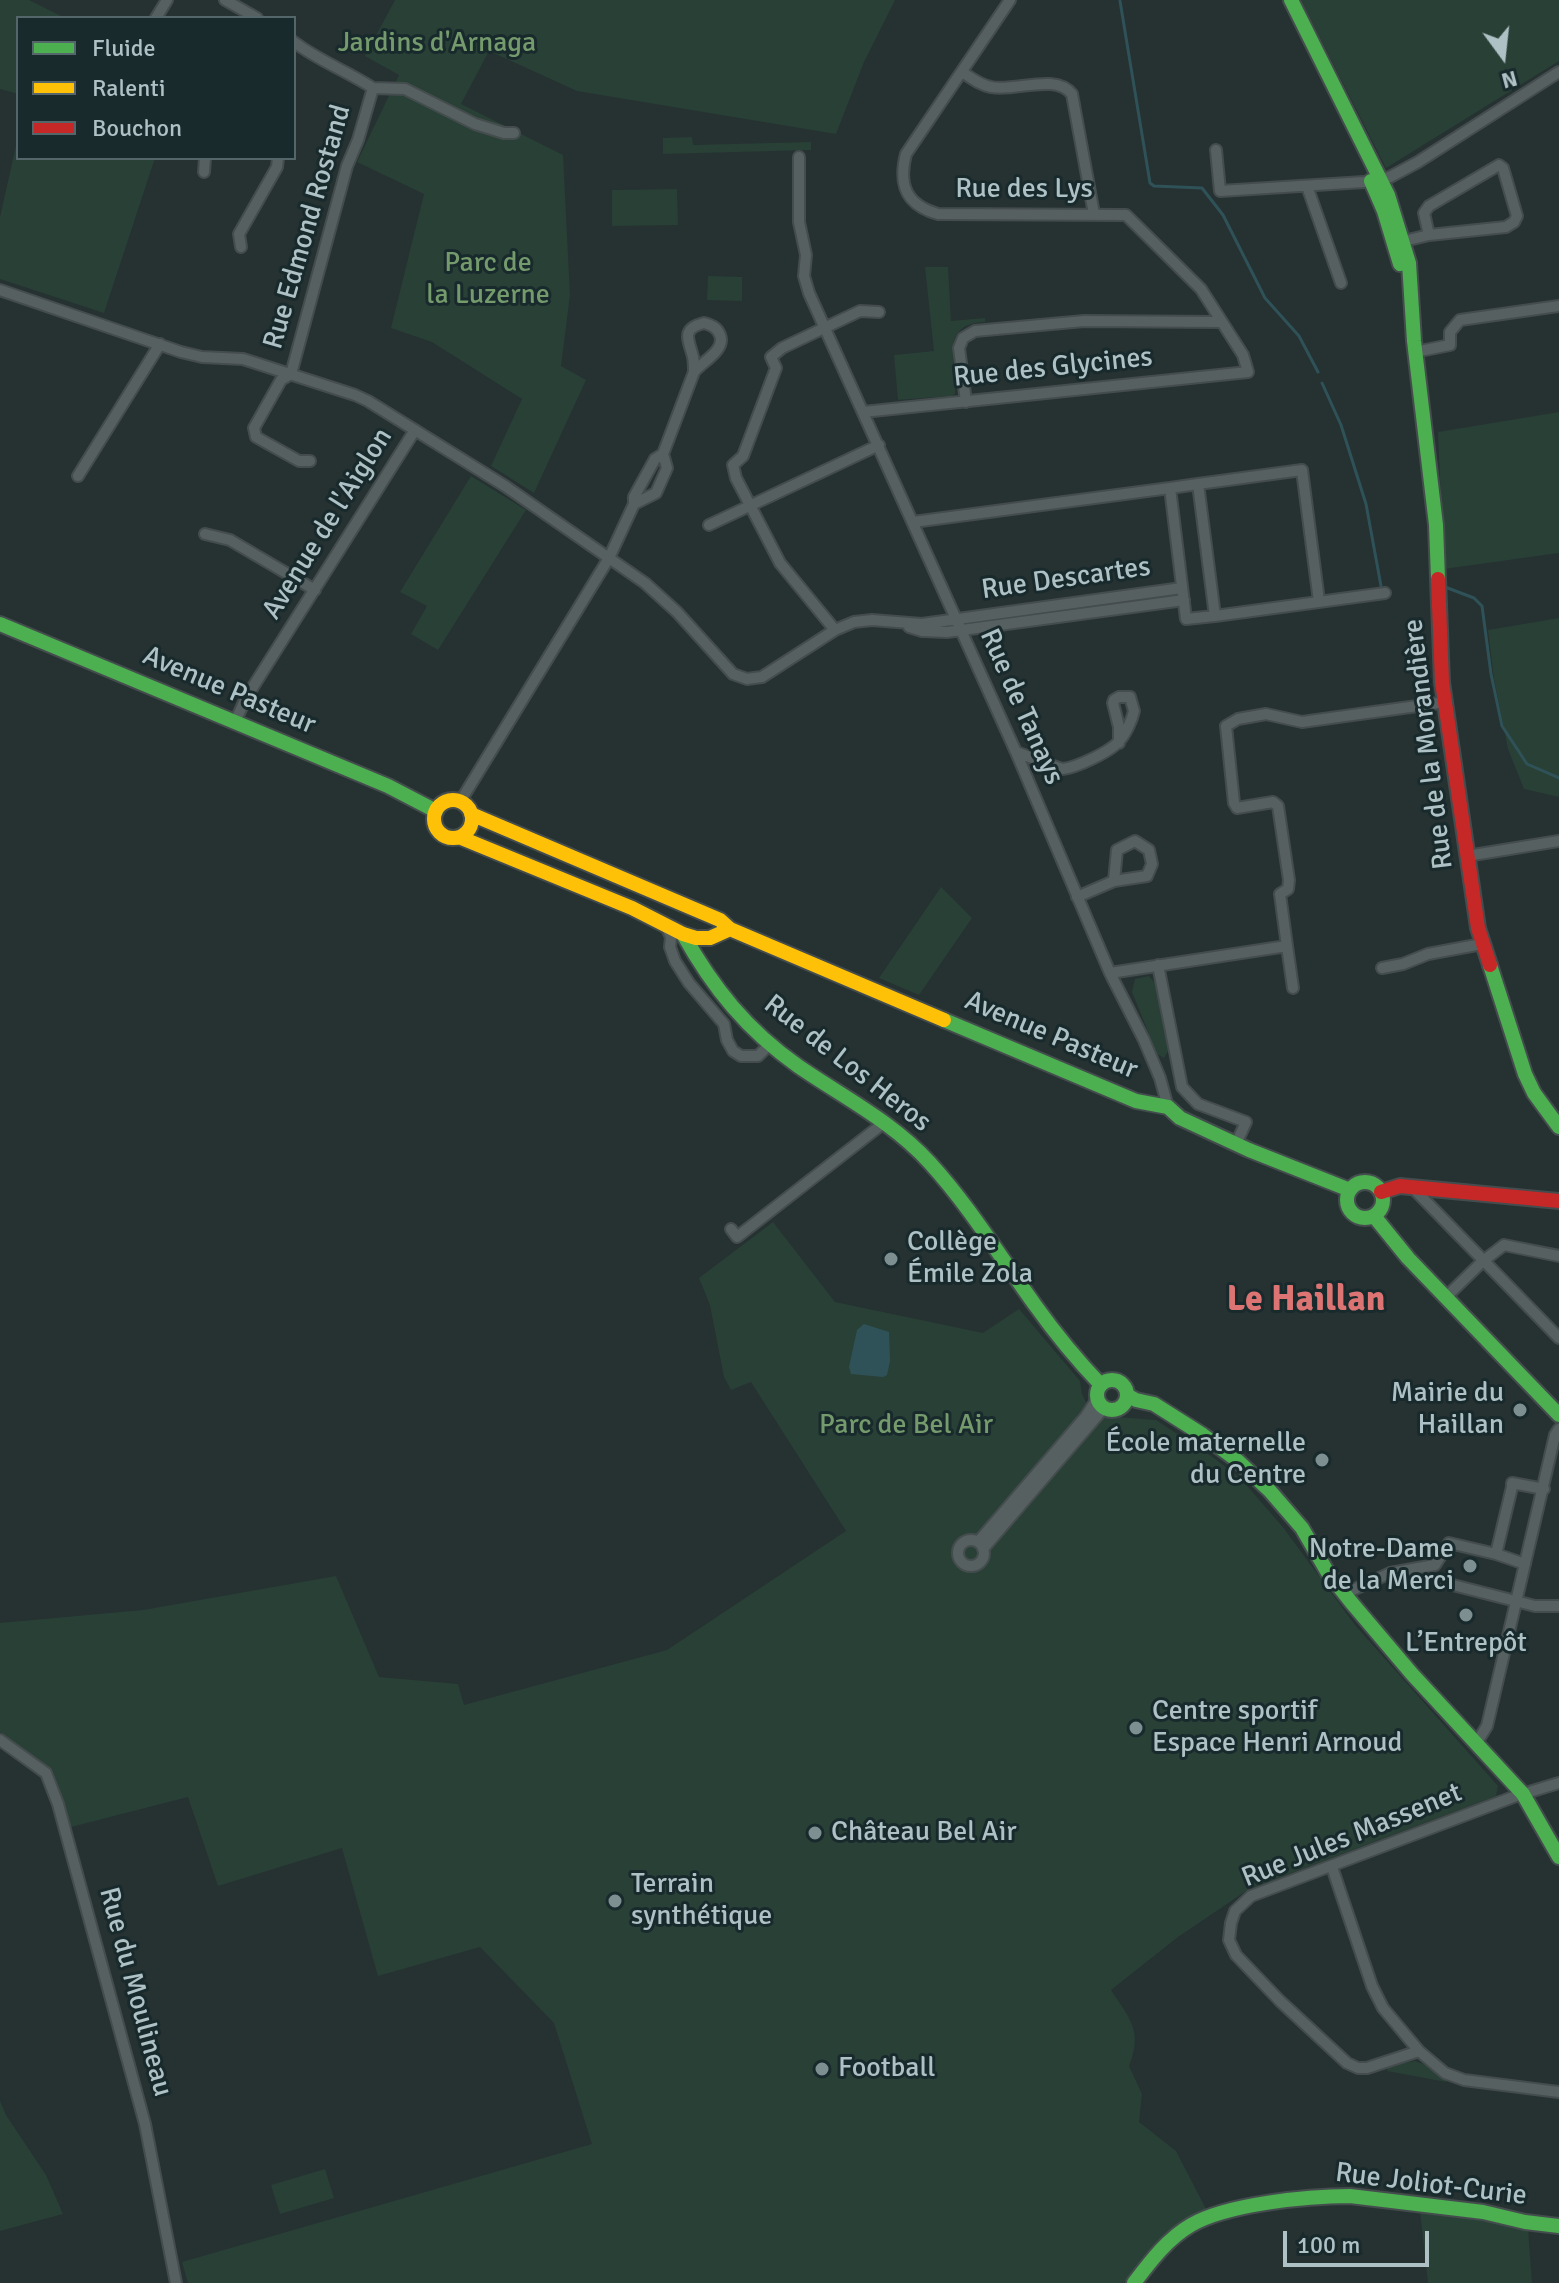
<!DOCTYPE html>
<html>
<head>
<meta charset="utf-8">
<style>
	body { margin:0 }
	#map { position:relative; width:1559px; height:2283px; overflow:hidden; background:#263132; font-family:Signika,sans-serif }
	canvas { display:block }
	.legend { position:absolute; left:16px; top:16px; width:280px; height:144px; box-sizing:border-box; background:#192a2d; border:2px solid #55666a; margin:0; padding:10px 14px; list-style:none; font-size:24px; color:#aec1c5 }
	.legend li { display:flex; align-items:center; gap:16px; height:40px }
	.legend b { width:40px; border:2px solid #55666a }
	.north { position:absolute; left:1463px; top:16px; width:80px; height:80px; -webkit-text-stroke:6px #192a2d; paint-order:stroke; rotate:165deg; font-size:22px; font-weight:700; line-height:32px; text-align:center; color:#aec1c5 }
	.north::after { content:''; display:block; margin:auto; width:28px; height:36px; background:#aec1c5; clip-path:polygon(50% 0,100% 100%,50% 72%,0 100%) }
	.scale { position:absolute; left:1283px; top:2231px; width:146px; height:36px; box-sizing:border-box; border:4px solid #aec1c5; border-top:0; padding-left:10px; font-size:24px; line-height:28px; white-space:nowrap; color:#aec1c5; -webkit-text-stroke:6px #192a2d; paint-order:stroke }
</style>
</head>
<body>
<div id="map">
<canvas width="1559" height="2283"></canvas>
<ul class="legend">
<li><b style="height:10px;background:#4caf50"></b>Fluide</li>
<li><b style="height:10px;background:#ffc107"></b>Ralenti</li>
<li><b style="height:10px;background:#c62828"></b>Bouchon</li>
</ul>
<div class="north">N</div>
<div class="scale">100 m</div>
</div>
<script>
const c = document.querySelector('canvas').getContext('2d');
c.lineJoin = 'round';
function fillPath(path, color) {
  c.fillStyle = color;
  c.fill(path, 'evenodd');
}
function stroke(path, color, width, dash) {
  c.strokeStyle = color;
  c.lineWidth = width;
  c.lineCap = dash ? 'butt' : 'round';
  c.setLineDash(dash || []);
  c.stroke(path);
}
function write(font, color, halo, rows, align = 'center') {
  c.font = font + ' Signika,sans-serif';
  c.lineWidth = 6;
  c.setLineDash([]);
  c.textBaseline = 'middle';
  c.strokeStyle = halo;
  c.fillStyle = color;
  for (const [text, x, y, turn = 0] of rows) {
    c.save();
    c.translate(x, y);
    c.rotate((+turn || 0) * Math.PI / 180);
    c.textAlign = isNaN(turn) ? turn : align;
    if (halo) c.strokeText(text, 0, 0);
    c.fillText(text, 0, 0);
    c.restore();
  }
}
fillPath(new Path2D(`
	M0,0H29L65,18H18V94L0,89Z
	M395,0H895L864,62L836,134L577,91L489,51L461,104L563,155L570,295L561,366L586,380L534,493L491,466L522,399L432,342L391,328L424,194L357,162L399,75L365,56Z
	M1301,0H1559V61L1386,168Z
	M18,137V158H155L104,313L0,279V217Z
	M692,137L693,145L811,142V150L663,154V138Z
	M677,189L678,225L612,226V190Z
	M925,267H948L951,321L985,318V322C937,324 958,364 955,394L951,396L898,400L894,355L934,351Z
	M708,276L742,277V301L707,300Z
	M1559,412V553L1444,569L1438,432Z
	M471,476L526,510L438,650L411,634L427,606L400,592Z
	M1559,618V797L1524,789L1508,749L1494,679L1488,630Z
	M941,887L972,918L919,995L879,978Z
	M1149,976L1157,985L1168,1051L1164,1058L1157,1054L1132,992L1135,979Z
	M773,1222L835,1302L983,1333L1019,1309L1080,1381L1082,1394L1092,1415L1156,1420L1214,1458L1241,1479L1282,1526L1355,1625L1498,1786L1496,1796L1249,1889L1178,1937L1111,1990C1130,2019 1143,2031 1129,2066L1142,2094L1139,2122L1176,2151L1206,2209C1165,2231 1151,2246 1124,2283H188L182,2262L592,2144L554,2023L480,1947L378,1976L342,1848L218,1886L188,1797L71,1827L53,1771L0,1732V1623L143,1610L336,1576L379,1677L458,1684L464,1705L667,1650L846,1531L751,1382L731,1390L724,1377L710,1305L699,1278Z
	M1415,2061L1426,2065L1447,2078L1446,2082L1387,2071L1388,2066Z
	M0,2101L6,2115L46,2175L63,2214L0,2231Z
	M325,2169L334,2198L280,2214L271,2185Z
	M1420,2211L1528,2228L1532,2283H1428Z`), '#294036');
fillPath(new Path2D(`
	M864,1324L889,1332L890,1361L887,1375L883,1377L851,1374L849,1367L857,1330Z`), '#2f5258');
stroke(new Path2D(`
	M1120,1L1150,183L1154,186L1202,188L1223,215L1265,298L1299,336L1318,372
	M1322,383L1341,425L1366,504L1381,586
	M1445,587L1474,598L1482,606L1491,674L1502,726L1527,764L1559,778`), '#2f5258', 3);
const street = new Path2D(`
	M225,0L257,18
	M156,18L167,0
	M962,72C971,78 980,85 991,87C1015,92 1055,73 1072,94L1094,214
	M373,88L405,89L475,124L504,133H514
	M1216,150L1220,191L1364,182L1390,177L1418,162L1559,72
	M799,157V222L806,255L804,276L809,293L1016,752L1110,973L1144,1040L1160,1078L1168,1107
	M204,172L205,158
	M1307,186L1341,283
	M1404,241L1429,235L1506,227L1514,222L1517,216L1503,168L1499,165L1429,206L1424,213L1429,235
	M241,247L239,234L277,167L278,158
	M0,290L181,352L202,357L243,359L355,395L368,401L505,486L645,583L677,612L733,674L747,679L762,677L835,630L854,622L872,620L922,624L1182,588
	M704,323C711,325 717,327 720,335C726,350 703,361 694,372C694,367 694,362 693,357C689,340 680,329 704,323Z
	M1415,352L1450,345V332L1460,320L1559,306
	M291,374L347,166L358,140L373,88C347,71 319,61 294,42
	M291,374L281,380L254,428L256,437L299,461H310
	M966,402L959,348L963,338L975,331L1084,321L1222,322
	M863,412L1248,372L1243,355L1201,289L1126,215L938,214C906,205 898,185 906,154L1010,0
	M78,476L160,344
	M1198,484L1215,616L1186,619L1170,488Z
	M1198,484L1302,470L1319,601
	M634,504L656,493L667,468L663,454
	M913,522L1170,488
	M709,525L879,445
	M205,534L230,540L315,590
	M1215,616L1385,593
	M909,627L922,631L947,632L1184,600
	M835,630L780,563L736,478L733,465L743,456L776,368L771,357L782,348L860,311L879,312
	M235,722L246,698L415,430
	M1016,752L1062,769C1076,768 1112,751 1120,740C1126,733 1132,720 1134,711L1130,697H1119L1114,700L1113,703L1119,727V743
	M460,802L609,558L634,504V497L655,459L663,454L694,372
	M1467,856L1559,841
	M1077,897L1114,881L1147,876L1152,864L1149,850L1135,841L1117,850L1114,881
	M666,926L671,937L670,947L675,961L689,983L724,1024L727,1040L733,1051L741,1056H758L771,1043
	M1287,946L1293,988
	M1158,965L1182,1087L1198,1104L1246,1122L1236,1144
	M1382,968L1403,964L1428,954L1482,944
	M1110,973L1287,946L1280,894L1288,889L1289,880L1278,806L1273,802L1237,808L1234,803L1226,726L1238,719L1266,714L1302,722L1446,702
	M1411,1186L1559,1338
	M731,1229L737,1237L885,1122
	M1446,1297L1483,1261L1504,1245L1559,1256
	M958 1553a13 13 0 1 1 26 0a13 13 0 1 1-26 0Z
	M978,1542L1086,1416L1097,1399
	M983,1549L1104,1408
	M1525,1564L1496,1554L1512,1487V1483L1544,1489
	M1445,1583L1535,1606H1559
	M1344,1594L1390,1573L1435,1565L1449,1543L1496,1554
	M0,1740L46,1773L58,1804L145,2124L176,2283
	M1477,1742L1487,1726L1555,1435L1559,1429
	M1332,1867L1372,1986L1383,2008L1419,2051L1445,2073L1464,2080L1559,2092
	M1419,2051L1367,2068H1358L1347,2063L1280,2001L1236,1955L1229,1940L1231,1923L1235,1911L1251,1896L1516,1796L1559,1783`);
const fast = new Path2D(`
	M1291,0L1388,195L1409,263L1414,341L1436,525L1438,579
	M1371,181L1384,211L1400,264
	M0,624L388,786L436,811
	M683,934C713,988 747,1030 798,1066C843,1097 893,1122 930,1163C970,1207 1001,1258 1035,1305C1055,1333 1077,1360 1101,1385
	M1490,965L1525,1074L1534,1093L1559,1127
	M944,1020L1136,1101L1168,1107L1180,1118L1249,1150L1350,1190
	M1347 1200a18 18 0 1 1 36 0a18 18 0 1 1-36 0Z
	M1374,1216L1408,1258L1559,1415
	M1097 1395a15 15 0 1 1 30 0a15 15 0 1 1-30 0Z
	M1127,1395L1136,1400L1154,1404L1203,1435L1238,1461L1270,1491L1302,1528L1328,1573L1351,1602L1412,1674L1523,1794L1559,1857
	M1134,2283C1150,2262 1167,2239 1191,2225C1227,2204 1308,2196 1350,2196L1483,2212L1525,2222L1559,2226`);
const slow = new Path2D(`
	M434 819a19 19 0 1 1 38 0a19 19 0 1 1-38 0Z
	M471,814L720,920L730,929L944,1020
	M459,837L632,908L683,934L696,938H710L730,929`);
const jam = new Path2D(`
	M1438,579L1442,682L1478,928L1490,965
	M1381,1192L1400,1186L1559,1201`);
stroke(street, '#444c4d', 14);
stroke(fast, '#444c4d', 18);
stroke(slow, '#444c4d', 18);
stroke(jam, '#444c4d', 18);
stroke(street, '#566061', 10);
stroke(fast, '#4caf50', 14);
stroke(slow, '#ffc107', 14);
stroke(jam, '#c62828', 14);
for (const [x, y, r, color] of [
	[891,1259,8,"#7e8f92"],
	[1520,1410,8,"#7e8f92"],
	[1322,1460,8,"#7e8f92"],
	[1470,1566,8,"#7e8f92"],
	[1466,1615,8,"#7e8f92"],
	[1136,1728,8,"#7e8f92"],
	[815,1833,8,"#7e8f92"],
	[615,1901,8,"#7e8f92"],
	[822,2069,8,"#7e8f92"]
]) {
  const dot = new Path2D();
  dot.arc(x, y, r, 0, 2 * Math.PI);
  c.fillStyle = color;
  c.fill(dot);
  stroke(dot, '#192a2d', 3);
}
write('28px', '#759b6d', '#192a2d', [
	["Jardins d'Arnaga",437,44],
	["Parc de",488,264],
	["la Luzerne",488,296],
	["Parc de Bel Air",906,1426]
]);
write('28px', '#aec1c5', '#192a2d', [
	["Rue des Lys",1024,190],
	["Rue Edmond Rostand",308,227,-74],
	["Rue des Glycines",1053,368,-6],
	["Avenue de l'Aiglon",328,524,-58],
	["Rue Descartes",1066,579,-8],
	["Avenue Pasteur",229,691,23],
	["Rue de Tanays",1021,707,66],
	["Rue de la Morandière",1429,744,-97],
	["Avenue Pasteur",1051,1036,23],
	["Rue de Los Heros",847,1064,38],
	["Rue Jules Massenet",1352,1836,-22],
	["Rue du Moulineau",135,1992,75],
	["Rue Joliot-Curie",1431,2185,7]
]);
write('28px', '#aec1c5', '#192a2d', [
	["Collège",907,1243],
	["Émile Zola",907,1275],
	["Mairie du",1504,1394,"right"],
	["Haillan",1504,1426,"right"],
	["École maternelle",1306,1444,"right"],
	["du Centre",1306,1476,"right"],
	["Notre-Dame",1454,1550,"right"],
	["de la Merci",1454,1582,"right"],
	["L’Entrepôt",1466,1644,"center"],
	["Centre sportif",1152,1712],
	["Espace Henri Arnoud",1152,1744],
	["Château Bel Air",831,1833],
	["Terrain",631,1885],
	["synthétique",631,1917],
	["Football",838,2069]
], 'left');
write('bold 36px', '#db7472', '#192a2d', [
	["Le Haillan",1306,1301]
]);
</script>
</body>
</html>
